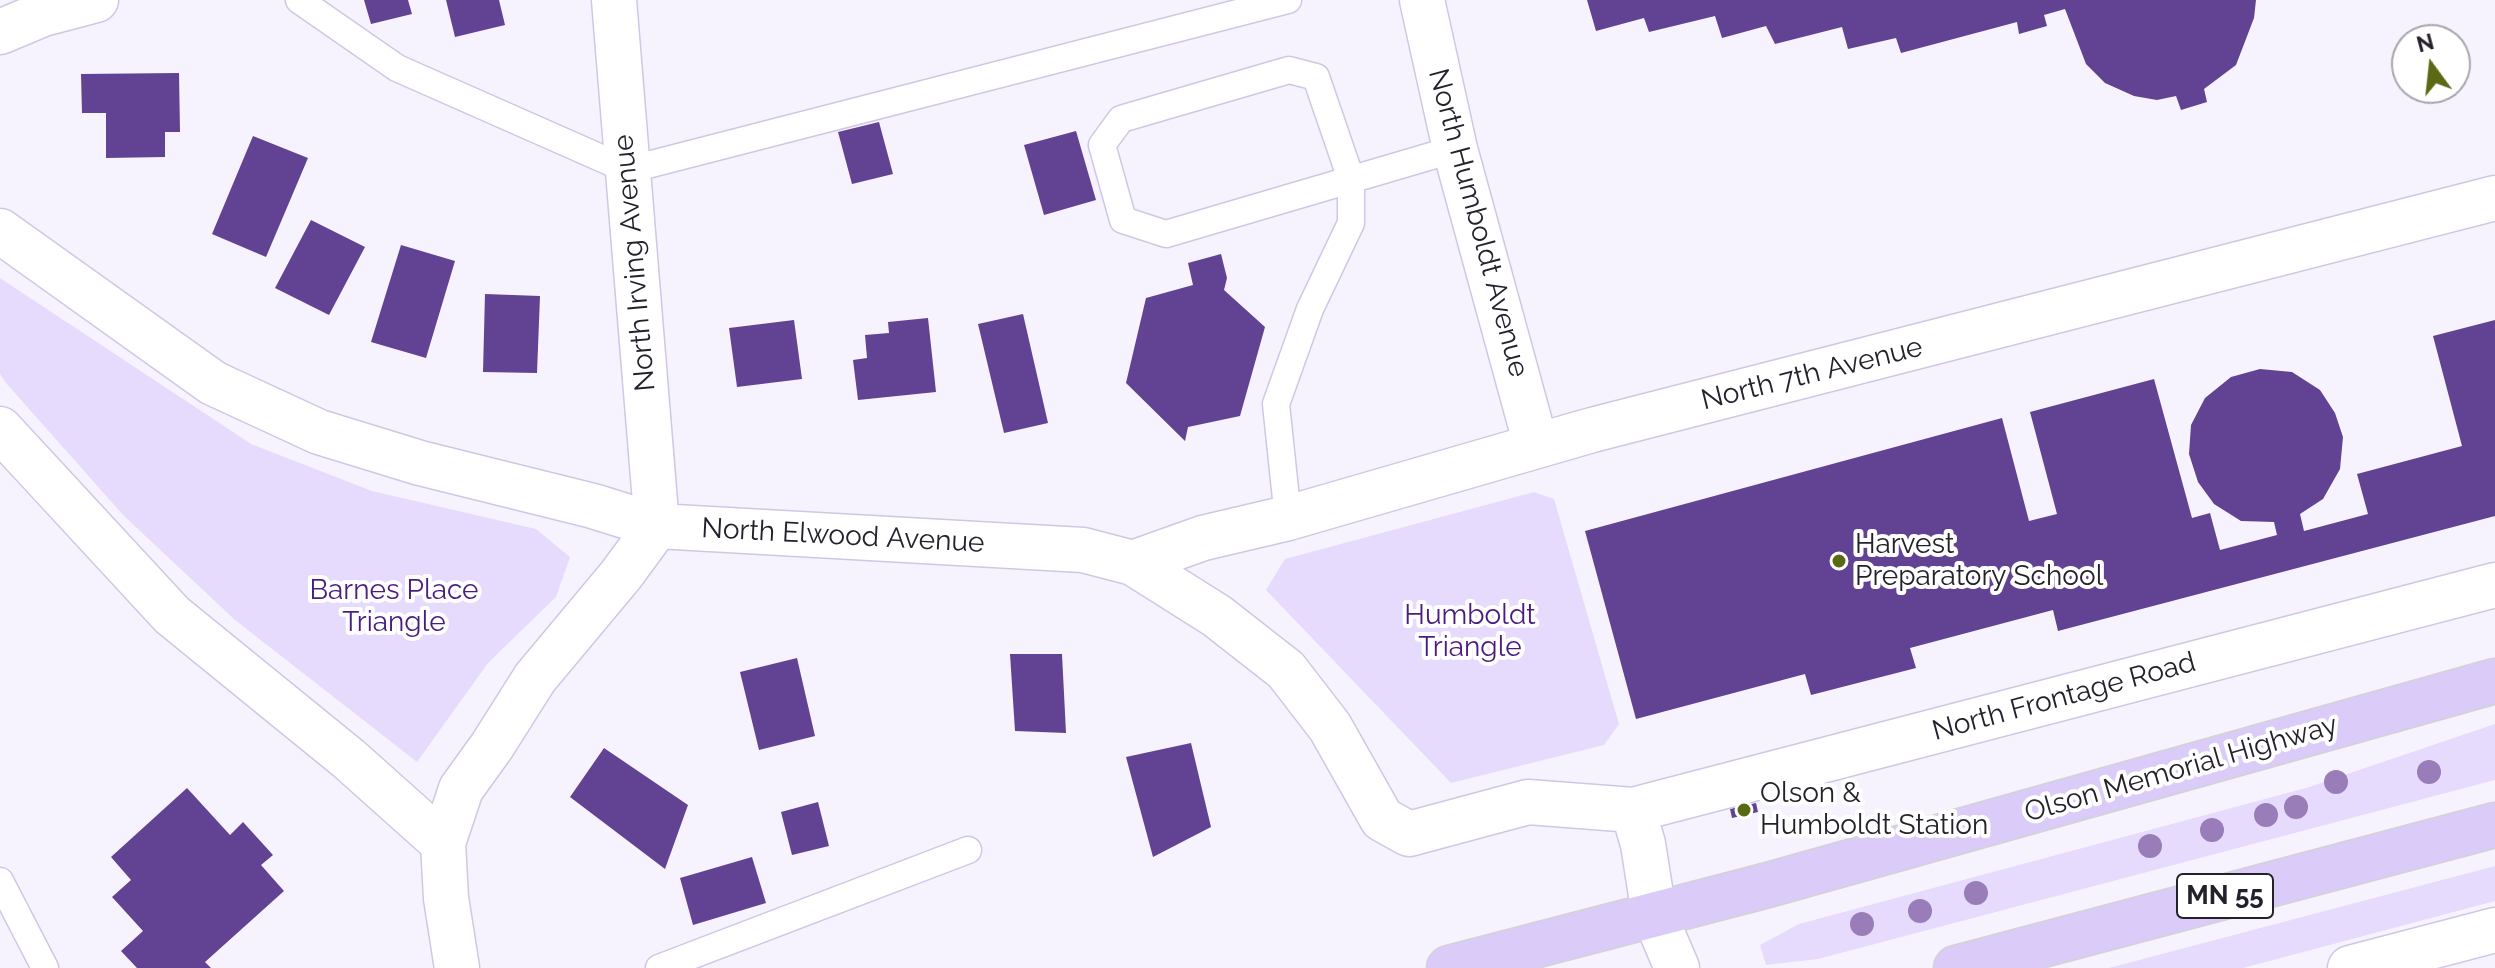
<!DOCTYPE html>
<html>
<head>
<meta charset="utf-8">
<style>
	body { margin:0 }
	#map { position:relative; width:2495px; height:968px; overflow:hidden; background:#f6f3ff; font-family:Raleway,sans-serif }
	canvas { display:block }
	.north { position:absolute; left:2391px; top:24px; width:80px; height:80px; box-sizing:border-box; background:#fff; border:2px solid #a8a6ab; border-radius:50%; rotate:345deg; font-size:22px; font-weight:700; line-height:32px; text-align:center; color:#25212c }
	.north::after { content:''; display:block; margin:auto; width:28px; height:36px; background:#5a6a14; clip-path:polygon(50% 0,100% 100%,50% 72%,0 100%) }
</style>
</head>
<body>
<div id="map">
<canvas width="2495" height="968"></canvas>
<div class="north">N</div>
</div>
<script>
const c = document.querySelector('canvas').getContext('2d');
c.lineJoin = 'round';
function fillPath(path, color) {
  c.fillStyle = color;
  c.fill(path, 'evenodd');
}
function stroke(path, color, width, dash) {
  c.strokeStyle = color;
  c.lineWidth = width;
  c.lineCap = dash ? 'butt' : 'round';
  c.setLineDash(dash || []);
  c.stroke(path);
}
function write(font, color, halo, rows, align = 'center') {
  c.font = font + ' Raleway,sans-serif';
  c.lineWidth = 8;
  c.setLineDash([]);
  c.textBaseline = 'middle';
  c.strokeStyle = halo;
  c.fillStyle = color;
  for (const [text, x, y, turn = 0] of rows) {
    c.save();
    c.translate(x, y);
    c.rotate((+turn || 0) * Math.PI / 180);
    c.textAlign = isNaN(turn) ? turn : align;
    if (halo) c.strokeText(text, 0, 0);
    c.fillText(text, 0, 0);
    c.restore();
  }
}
fillPath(new Path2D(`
	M0,278L251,444L372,491L536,529L570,557L556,597L488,663L417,762L235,620L124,516L6,383L0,374Z
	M1534,492L1554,499L1619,724L1604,745L1451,783L1266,590L1285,559Z
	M2495,724V780L1818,959L1766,965L1760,945L1799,924L2306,788Z
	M2495,866V901L2243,968H2109Z`), '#e6dbfd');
fillPath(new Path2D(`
	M364,0H408L412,14L371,24Z
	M446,0H499L505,25L455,37Z
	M1587,0H2256L2254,18L2236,65L2204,89L2207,102L2181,110L2176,96L2157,100L2134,96L2105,83L2086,64L2065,9L2044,15L2047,26L2019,34L2017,22L1901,53L1896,38L1848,49L1842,27L1775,44L1766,26L1722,38L1715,16L1649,32L1644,18L1596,31Z
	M179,73L180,132H165V157L106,158V113H82L81,74Z
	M879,122L893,174L852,184L838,132Z
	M1076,131L1096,200L1044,215L1024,145Z
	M253,136L308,158L266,257L212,234Z
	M311,220L365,247L329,315L275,288Z
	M401,245L455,261L426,358L371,342Z
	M1221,254L1227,278L1224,290L1265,327L1240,416L1188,427L1185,441L1126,383L1146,298L1193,285L1188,263Z
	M485,294L540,296L537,373L483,372Z
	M1023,314L1048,423L1004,433L978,324Z
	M928,318L936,392L858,400L853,360L867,358L865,335L889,333L888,322Z
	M794,320L802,379L737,387L729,328Z
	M2495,320V516L2058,631L2053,610L1910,648L1916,668L1811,695L1805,674L1636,719L1585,531L2002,418L2029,521L2057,514L2030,412L2154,379L2192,518L2210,513L2220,550L2277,535L2274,522L2241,521L2214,504L2198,482L2189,454L2191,425L2205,398L2231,377L2260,369L2292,372L2320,390L2335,413L2343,437L2340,469L2323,499L2300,514L2304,531L2368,514L2357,474L2462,446L2433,336Z
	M1010,654H1062L1066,733L1015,731Z
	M797,658L815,736L759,750L740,672Z
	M1191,743L1211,827L1153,857L1126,757Z
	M604,748L688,805L665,869L570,797Z
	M187,788L230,835L243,822L273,855L261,865L284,891L205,962L211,968H137L121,951L143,931L112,897L131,880L111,857Z
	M818,802L829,846L792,855L781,812Z
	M1756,803L1758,812L1732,818L1730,809Z
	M752,857L766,903L693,925L680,878Z`), '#624292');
const lane = new Path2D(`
	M299,0L397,68L628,170L1288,0
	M1288,518L1276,404L1310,309L1351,223V179L1316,77L1289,70L1121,119L1102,145L1123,220L1166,234L1455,149
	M0,881L45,968
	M659,968L968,850`);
const street = new Path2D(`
	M614,0L657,526
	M1422,0L1455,149L1536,445
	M0,32L43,14L96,0
	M0,231L213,383L319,432L420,463L593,506L657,526L1083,550L1133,563L1217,616L1286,670L1330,727L1382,819L1409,834L1528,802L1633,810L2495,585
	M0,429L172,615L349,759L443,843
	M1133,563L1203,538L1288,518L1592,430L2495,198
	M1633,810L1643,844L1654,914L1677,968
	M457,968L446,898L443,843L461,789L492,746L535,678L621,575L657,526
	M2350,968L2495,930`);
const primary = new Path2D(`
	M1449,968L1768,885L2495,681
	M1956,968L2495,825`);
stroke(lane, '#d0c7e4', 29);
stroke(street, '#d0c7e4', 47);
stroke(primary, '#d3d3d5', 47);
stroke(lane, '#fff', 26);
stroke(street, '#fff', 44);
stroke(primary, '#dacbf8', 44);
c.fillStyle = '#987db9';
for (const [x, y] of [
	[2429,772],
	[2336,782],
	[2296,807],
	[2266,815],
	[2212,830],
	[2150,846],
	[1976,893],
	[1920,911],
	[1862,924]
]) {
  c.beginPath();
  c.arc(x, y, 12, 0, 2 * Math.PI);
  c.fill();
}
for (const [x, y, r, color] of [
	[1839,561,8,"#5a6a14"],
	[1744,810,8,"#5a6a14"]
]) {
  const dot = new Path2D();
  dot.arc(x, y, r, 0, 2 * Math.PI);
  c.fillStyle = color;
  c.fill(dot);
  stroke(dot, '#fff', 3);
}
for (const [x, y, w] of [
	[2225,896,96]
]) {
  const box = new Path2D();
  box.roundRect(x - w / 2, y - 22, w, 44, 6);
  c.fillStyle = '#fff';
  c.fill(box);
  stroke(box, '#25212c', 2);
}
write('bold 26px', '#25212c', null, [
	["MN 55",2225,896]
]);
write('28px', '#25212c', '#fff', [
	["North Humboldt Avenue",1478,223,75],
	["North Irving Avenue",635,263,-95],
	["North 7th Avenue",1812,374,-14],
	["North Elwood Avenue",843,536,3],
	["North Frontage Road",2064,697,-15],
	["Olson Memorial Highway",2181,769,-16]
]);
write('28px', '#25212c', '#fff', [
	["Harvest",1855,545],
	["Preparatory School",1855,577],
	["Olson &",1760,794],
	["Humboldt Station",1760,826]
], 'left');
write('28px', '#4b1c80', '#fff', [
	["Barnes Place",394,591],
	["Triangle",394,623],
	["Humboldt",1470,616],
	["Triangle",1470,648]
]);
</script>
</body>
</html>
